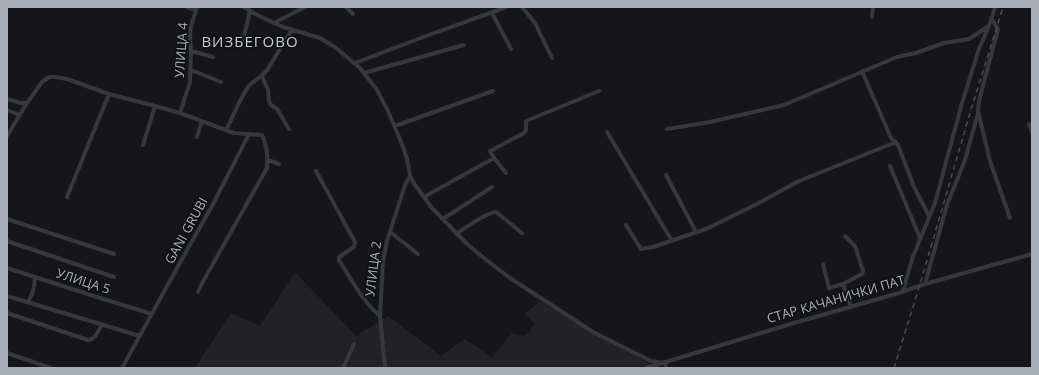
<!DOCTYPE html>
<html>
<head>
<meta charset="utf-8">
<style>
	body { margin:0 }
	#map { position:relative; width:1039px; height:375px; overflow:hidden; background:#161618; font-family:"Open Sans",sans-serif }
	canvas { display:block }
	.frame { position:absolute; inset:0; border:8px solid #a8adb8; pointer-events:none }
</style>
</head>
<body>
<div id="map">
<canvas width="1039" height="375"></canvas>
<div class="frame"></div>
</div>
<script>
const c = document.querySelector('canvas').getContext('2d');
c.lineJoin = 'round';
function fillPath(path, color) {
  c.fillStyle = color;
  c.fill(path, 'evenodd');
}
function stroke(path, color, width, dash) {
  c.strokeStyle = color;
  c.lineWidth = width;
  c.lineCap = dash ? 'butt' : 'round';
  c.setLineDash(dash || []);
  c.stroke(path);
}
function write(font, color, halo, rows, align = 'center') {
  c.font = font + ' "Open Sans",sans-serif';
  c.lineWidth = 3.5;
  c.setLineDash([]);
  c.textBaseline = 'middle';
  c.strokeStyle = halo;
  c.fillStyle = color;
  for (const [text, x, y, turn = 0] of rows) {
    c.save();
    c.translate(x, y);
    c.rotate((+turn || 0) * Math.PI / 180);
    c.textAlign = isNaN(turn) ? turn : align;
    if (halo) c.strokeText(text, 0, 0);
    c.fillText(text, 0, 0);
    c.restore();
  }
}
fillPath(new Path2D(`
	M295,272L356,336L388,316L441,356L465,339L492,357L512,333L525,336L535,324L525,314L540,301L598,336L651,364L649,368H195L231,313L260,326Z`), '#222225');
stroke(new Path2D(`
	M187,7L196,10
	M244,7L257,15L283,27L320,38L336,48L360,68L377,90L388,111L402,144L407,159L410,176L415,185L432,208L468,245L489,262L510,278L593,332L651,361L665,363L666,368
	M346,7L353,14
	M522,7L535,23L552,58
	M492,13L511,49
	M872,17L873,7
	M991,18L998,29L979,101L978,111L990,161L1010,218
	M274,23L305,7
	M243,40L250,11
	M191,51L213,57
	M355,63L426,36L507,7
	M191,70L221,82
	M862,71L891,138L898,145L914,187L929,216
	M364,73L464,45
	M262,76L268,90L269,101L271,105L277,109L289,129
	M7,99L20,103H27
	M7,110L19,115
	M180,113L190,82L191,51L190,36L191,26L197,7
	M1029,124L1032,132
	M395,126L493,91
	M667,129L710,122L784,105L897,57L916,53L944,43L969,39L989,26
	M226,130C233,117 240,98 248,87C254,80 262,77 267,70L292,30
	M607,132L672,241
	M7,136L27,103L42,82L49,77H56L67,79L109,94L155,106L180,113L234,133L262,135C267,145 268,157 267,168L201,285L198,292
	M197,137L202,121
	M143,145L155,106
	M268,160L279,164
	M890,166L920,238
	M316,171L355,242L354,247L339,257V260C350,278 364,303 380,316
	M506,173L494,158L490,151L524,133L526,130V121L599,91
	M666,175L696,232
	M67,197L109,94
	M424,197L494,158
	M7,219L114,254
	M443,219L492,187
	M626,225L641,249L653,247L706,229L757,204L799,181L896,142
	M390,232L418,254
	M456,234C465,228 487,212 496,212L522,233
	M7,241L114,277
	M823,264L829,288L843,284L862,274L863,271L855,246L845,236
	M7,268L100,298L152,314
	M843,284L851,307
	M925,284L947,205L965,160L978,113
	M903,291L912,259L935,203L962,103L979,49L989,26L995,7
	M7,296L140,336
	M28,302C33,294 35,286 35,277
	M7,313L88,340C95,340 98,331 102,325
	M7,353L51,368
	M122,368L182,259L212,206L249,134
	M343,368L354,344
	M385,368L380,316L383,261L387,241L405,185L410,176
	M646,368L794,323L899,293L925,284L1032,254`), '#37383d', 4);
stroke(new Path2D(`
	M894,368L921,281L970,113L1003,7`), '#4a4c52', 1.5, [5, 4]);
write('13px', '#a8adb8', '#111113', [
	["УЛИЦА 4",182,50,-86],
	["GANI GRUBI",187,231,-61],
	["УЛИЦА 2",374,269,-83],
	["УЛИЦА 5",83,282,18],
	["СТАР КАЧАНИЧКИ ПАТ",836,300,-16]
]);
c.letterSpacing = '1px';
write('15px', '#c9ccd4', '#111113', [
	["ВИЗБЕГОВО",250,43]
]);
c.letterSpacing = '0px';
</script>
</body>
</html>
